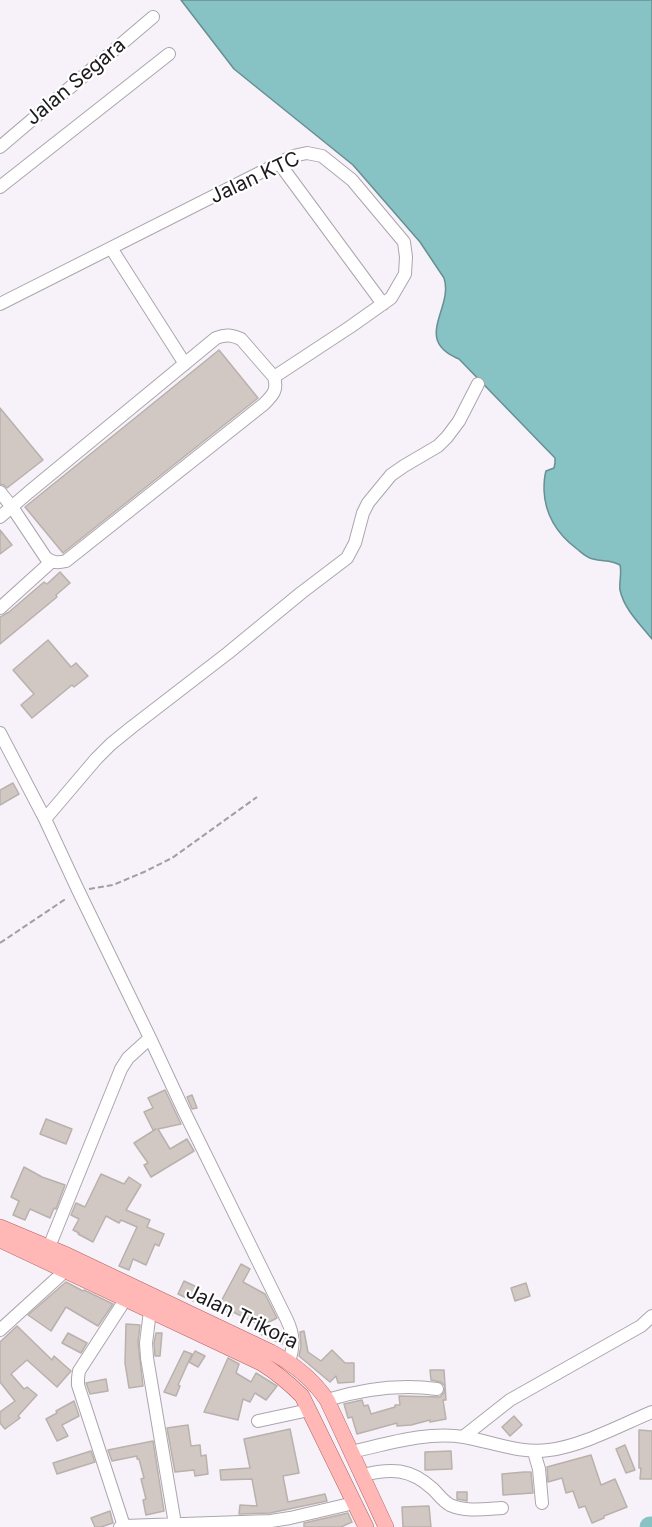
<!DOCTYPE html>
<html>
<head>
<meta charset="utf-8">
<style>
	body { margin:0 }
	canvas { display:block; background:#f7f1f9 }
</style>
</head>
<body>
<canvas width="652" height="1527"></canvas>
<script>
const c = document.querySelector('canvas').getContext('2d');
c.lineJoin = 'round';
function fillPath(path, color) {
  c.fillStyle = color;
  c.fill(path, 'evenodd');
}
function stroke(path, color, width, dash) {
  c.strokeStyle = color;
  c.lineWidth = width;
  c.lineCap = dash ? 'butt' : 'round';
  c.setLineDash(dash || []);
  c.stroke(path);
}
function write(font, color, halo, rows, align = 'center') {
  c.font = font + ' Inter,sans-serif';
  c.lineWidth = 4.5;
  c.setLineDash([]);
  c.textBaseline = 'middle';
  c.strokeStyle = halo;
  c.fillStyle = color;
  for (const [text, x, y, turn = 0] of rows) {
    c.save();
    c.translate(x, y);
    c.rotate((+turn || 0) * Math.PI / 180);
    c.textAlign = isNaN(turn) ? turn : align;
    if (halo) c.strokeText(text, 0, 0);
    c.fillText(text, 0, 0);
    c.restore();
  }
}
const water = new Path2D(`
	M181,0H652V639C640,624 624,609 620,590C619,581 622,573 620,565C610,559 603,562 593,559C587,558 582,553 577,549C557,534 545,515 544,490C544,483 544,477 546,471L554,468L555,463V458L459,359C412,340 454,308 444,278L420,242L353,165L234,69Z`);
fillPath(water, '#87c2c4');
stroke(water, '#679092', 1.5);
stroke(new Path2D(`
	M650,1527H652`), '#87c2c4', 21);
const building = new Path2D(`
	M219,350L258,398L63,553L25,507Z
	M0,408L43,460L7,488L4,485L0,484Z
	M0,530L12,545L0,554Z
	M60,572L70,583L56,595L57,597L0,644V617L9,612L44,582L47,584Z
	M48,640L71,667L76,663L88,676L74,687L72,685L32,718L21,705L34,694L13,670Z
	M13,783L19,794L0,805V790Z
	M165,1090L181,1124L158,1129L170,1149L187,1139L194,1151L151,1177L144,1165L148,1163L134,1143L156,1129L153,1130L144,1112L153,1108L148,1098Z
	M192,1095L197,1108L192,1109L187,1097Z
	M46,1119L72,1129L66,1144L40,1134Z
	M24,1167L42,1177L65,1185L56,1209L54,1208L50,1218L30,1209L25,1220L13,1215L19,1201L11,1197Z
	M101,1174L124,1184L129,1177L141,1185L126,1210L150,1220L147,1227L164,1234L159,1246L155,1244L146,1265L133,1259L129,1270L119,1266L137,1227L121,1220L119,1223L106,1216L93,1242L78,1234L79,1233L73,1230L79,1219L71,1215L76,1203L85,1207Z
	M241,1264L250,1269L243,1282L265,1294L277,1318L265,1324L283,1332L284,1339L282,1344L262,1335L253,1329L256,1323L233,1312L232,1315L218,1307Z
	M184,1281L199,1288L193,1301L178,1294Z
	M66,1282L83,1291L84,1290L113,1304L98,1326L66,1307L51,1331L28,1315Z
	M526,1283L530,1296L515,1301L511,1288Z
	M126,1324L140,1325L138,1343L143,1386L129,1388L125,1363Z
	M17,1326L52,1360L54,1356L71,1371L57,1387L27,1360L11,1374L24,1389L27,1387L37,1395L18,1416L20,1418L5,1429L0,1423V1412L15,1401L0,1382V1342Z
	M304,1331L308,1352L321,1361L332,1350L345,1363H354V1382L338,1383L336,1376L330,1382L299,1356L301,1346L300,1332Z
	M68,1333L87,1343L81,1353L62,1343Z
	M156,1333H162L160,1356H155L154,1343Z
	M184,1351L192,1354L178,1385L180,1386L176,1396L164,1392Z
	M195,1351L205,1356L198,1367L189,1362Z
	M228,1358L239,1364L236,1373L251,1382L256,1373L277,1386L266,1400L255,1393L250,1402L243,1399L238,1420L204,1412Z
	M430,1370H444L446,1400H443L446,1419L430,1422V1420L411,1425L397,1426V1423L357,1434L352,1417L348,1418L344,1404L362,1400L364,1406L368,1405L371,1414L395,1407V1405H400L399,1396L440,1397L444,1393L445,1386L441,1382L431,1380Z
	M106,1379L108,1391L90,1394L86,1383Z
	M74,1401L79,1416L62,1425L68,1436L57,1441L46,1419L57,1413L56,1411Z
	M514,1416L522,1425L510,1436L502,1427Z
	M188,1425L191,1446L200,1445L201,1456L206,1455L208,1474L195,1476L194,1470L175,1472L167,1428Z
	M290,1429L299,1473L283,1476L288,1502L325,1494L327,1501L270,1513L239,1514L240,1505L257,1506L252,1479L221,1480L220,1470L250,1468L244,1439Z
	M639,1430L652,1431V1479H640L641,1468H639Z
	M153,1441L164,1511L146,1515L143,1500L146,1499L141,1479L144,1478L139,1459H137V1456L112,1461L108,1450Z
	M625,1445L635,1470L626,1473L616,1449Z
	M91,1451L95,1462L57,1474L53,1463Z
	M451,1451L452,1469L425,1470V1452Z
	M591,1455L601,1485L615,1479L627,1507L604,1516V1518L592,1523L585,1506L579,1508L573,1491L566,1493L562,1478L548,1482L547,1467Z
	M524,1472H531L533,1493L503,1495L502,1474Z
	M457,1492H467V1501L457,1499Z
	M429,1506L431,1527H403L402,1507Z
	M110,1511L113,1523L101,1527H95L91,1518Z
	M348,1513L352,1522L341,1527H304V1523Z`);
fillPath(building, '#d1c8c3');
stroke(building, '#b9b1ac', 1.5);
const minor = new Path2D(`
	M0,147L153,17
	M279,163L383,304
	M0,187L169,54
	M111,248L185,364
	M0,304L293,156L307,153L322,156L352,180L404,242L406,257L405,274L391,298L350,327L274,377
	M0,492L12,507L46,558C53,563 58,563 66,561L264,404C273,395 278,390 274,377L241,339C232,335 226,334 216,338L29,492L0,517
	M0,608L51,562
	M0,733L45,819L78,890L150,1038L184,1111L287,1320C294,1335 294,1346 289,1362
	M45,819L96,759L111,744L132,727L228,653L301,593L347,558L355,543L363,513L368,503L391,475L404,466L438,446L447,437L459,421L478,384
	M49,1247L121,1069L128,1058L150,1038
	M151,1303L146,1343L147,1358L175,1524
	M0,1330L65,1271
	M327,1400C363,1389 400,1384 437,1389
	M258,1421L309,1410
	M463,1437L510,1400L641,1326L652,1316
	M351,1452C387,1444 427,1431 464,1437C493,1442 520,1454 549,1450C582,1446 621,1425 652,1412
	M534,1452L539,1469L542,1503
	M362,1475C391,1468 410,1468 433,1489C439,1495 443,1501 450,1505C466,1512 485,1509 502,1508
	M124,1526L78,1385V1378L79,1371L125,1300L132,1293
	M120,1527L124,1526L271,1521L290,1518L354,1503`);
const major = new Path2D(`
	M0,1227L67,1255L271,1352C294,1364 312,1378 327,1400L386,1527
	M0,1240L261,1363C277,1373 289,1383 302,1396L366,1527`);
stroke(minor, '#aba6ad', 14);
stroke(major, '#b06261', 16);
stroke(new Path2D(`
	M89,889L113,885L144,872L172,858L257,797
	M0,943L67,898`), '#a39ea4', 2, [6, 3]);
stroke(minor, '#fff', 12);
stroke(major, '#ffb8b6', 15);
write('20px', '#1c1a1d', '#fff', [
	["Jalan Segara",76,82,-40],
	["Jalan KTC",255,178,-25],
	["Jalan Trikora",242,1317,26]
]);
</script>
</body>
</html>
